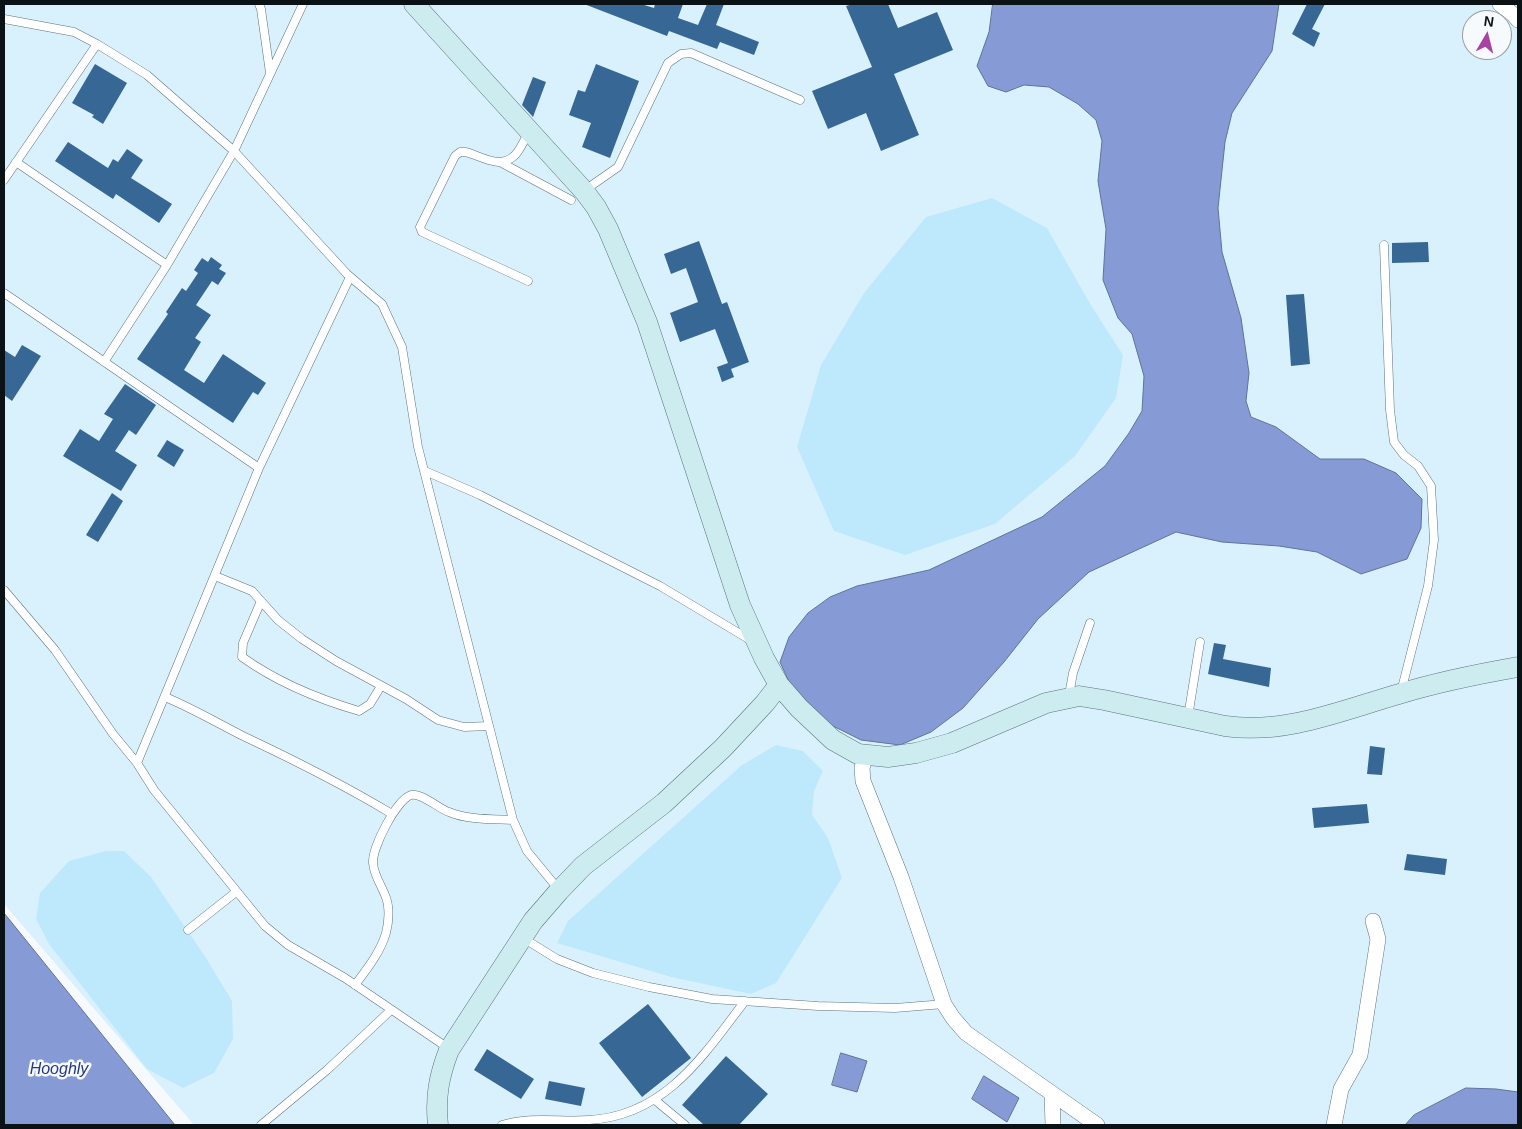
<!DOCTYPE html>
<html>
<head>
<meta charset="utf-8">
<style>
	body { margin:0 }
	#map { position:relative; width:1522px; height:1129px; overflow:hidden; background:#f6fafd; font-family:Arial,sans-serif }
	canvas { display:block }
	.frame { position:absolute; inset:0; border:5px solid #0a1216; pointer-events:none }
	.north { position:absolute; left:1462px; top:10px; width:50px; height:50px; box-sizing:border-box; background:#f6fafd; border:1px solid #989da1; border-radius:50%; rotate:8deg; font-size:14px; font-weight:700; line-height:20px; text-align:center; color:#0a1216 }
	.north::after { content:''; display:block; margin:auto; width:18px; height:22px; background:#a942a5; clip-path:polygon(50% 0,100% 100%,50% 72%,0 100%) }
</style>
</head>
<body>
<div id="map">
<canvas width="1522" height="1129"></canvas>
<div class="frame"></div>
<div class="north">N</div>
</div>
<script>
const c = document.querySelector('canvas').getContext('2d');
c.lineJoin = 'round';
function fillPath(path, color) {
  c.fillStyle = color;
  c.fill(path, 'evenodd');
}
function stroke(path, color, width, dash) {
  c.strokeStyle = color;
  c.lineWidth = width;
  c.lineCap = dash ? 'butt' : 'round';
  c.setLineDash(dash || []);
  c.stroke(path);
}
function write(font, color, halo, rows, align = 'center') {
  c.font = font + ' Arial,sans-serif';
  c.lineWidth = 5;
  c.setLineDash([]);
  c.textBaseline = 'middle';
  c.strokeStyle = halo;
  c.fillStyle = color;
  for (const [text, x, y, turn = 0] of rows) {
    c.save();
    c.translate(x, y);
    c.rotate((+turn || 0) * Math.PI / 180);
    c.textAlign = isNaN(turn) ? turn : align;
    if (halo) c.strokeText(text, 0, 0);
    c.fillText(text, 0, 0);
    c.restore();
  }
}
fillPath(new Path2D(`
	M4,4H1518V1125H194L4,904ZM1472,20H1502V50H1472Z`), '#d9f1fd');
fillPath(new Path2D(`
	M992,198L1047,228L1092,307L1123,355L1116,398L1075,456L995,524L905,555L834,531L797,447L821,365L864,293L926,217Z
	M776,745L803,751L823,771L814,791L812,815L828,838L842,878L776,983L751,994L671,977L557,943L568,921L742,765Z
	M106,851H124L151,877L206,958L232,1001L233,1039L214,1073L183,1088L147,1069L49,944L36,919L40,893L69,861Z`), '#bee9fd');
const water = new Path2D(`
	M993,4H1279L1272,51L1232,113L1225,142L1218,208L1222,252L1241,318L1249,373L1246,401L1251,417L1276,427L1320,459H1364L1396,473L1422,499L1421,528L1407,559L1361,574L1317,552L1279,546L1222,542L1176,532L1089,572L1038,619L1004,662L963,708L931,732L900,745L861,740L821,720L790,684L780,662L789,637L808,613L830,597L857,586L929,570L1042,517L1105,466L1129,433L1142,411L1144,376L1132,334L1118,318L1103,280L1106,229L1098,181L1102,141L1096,120L1078,104L1049,87L1024,85L1006,92L988,86L977,66L989,32Z
	M4,913L175,1125H4Z
	M841,1053L867,1061L857,1092L832,1085Z
	M984,1076L1019,1098L1007,1122L972,1099Z
	M1466,1088L1496,1089L1518,1092V1125H1405L1414,1115Z`);
fillPath(water, '#869bd6');
stroke(water, '#61729c', 1);
fillPath(new Path2D(`
	M584,4H641L654,8L655,4H683L678,18L698,25L707,4H724L716,25L759,42L754,55L720,42L717,49L669,31L667,36Z
	M853,4H888L898,28L937,12L953,50L894,74L919,135L881,151L866,113L828,129L812,91L872,67L846,6Z
	M1307,4H1325L1312,29L1320,33L1314,47L1292,34Z
	M95,64L127,83L103,124L92,117L94,115L72,103Z
	M596,64L639,81L610,158L582,147L591,123L569,115L578,90L585,92Z
	M533,77L546,82L533,117L522,105Z
	M68,142L108,168L113,159L118,162L127,149L143,160L131,178L172,204L159,223L116,194L113,199L55,161Z
	M699,241L722,304L727,302L749,362L731,369L734,377L722,382L717,367L728,363L715,329L680,342L670,313L698,302L686,268L671,274L664,254Z
	M1428,242L1429,262L1392,263V243Z
	M211,257L222,265L219,269L226,273L218,285L212,281L196,305L211,315L195,338L201,342L184,370L204,383L223,354L266,383L258,395L253,392L233,423L137,359L168,314L166,312L182,288L186,291L198,273L194,270L202,258L208,262Z
	M1304,294L1310,364L1291,366L1286,295Z
	M22,345L41,356L12,401L4,395V350L15,357Z
	M125,384L156,405L136,435L129,430L115,451L137,465L121,491L63,456L80,429L99,441L113,419L104,414Z
	M167,440L184,450L174,467L157,456Z
	M112,493L123,501L98,542L86,535Z
	M1214,643L1226,645L1223,659L1271,668L1269,687L1208,674Z
	M1370,746L1385,748L1382,775L1367,774Z
	M1367,804L1369,823L1314,828L1312,808Z
	M1407,854L1447,859L1445,875L1404,870Z
	M648,1004L691,1058L642,1097L599,1043Z
	M487,1049L534,1079L521,1099L474,1070Z
	M726,1056L768,1094L739,1125H704L682,1105Z
	M549,1081L585,1088L581,1106L545,1099Z`), '#366795');
const lane = new Path2D(`
	M259,4L261,9L270,73
	M4,19L74,32L97,44L147,75L234,151L347,274L382,304L402,347L418,447L513,820L527,851L559,890
	M16,162L167,265
	M500,162L571,200
	M4,180L97,44
	M585,190L618,167L668,63L681,54L691,53L800,100
	M1384,245L1390,410L1394,442L1404,455L1418,466L1431,486L1434,540L1428,586L1401,692
	M528,281L422,232L420,227L455,156L460,152H465C480,155 499,170 514,156C520,151 524,140 529,132
	M4,293L259,468
	M104,362L167,265L234,151L303,4
	M425,471L480,495L660,586L752,641
	M215,576L252,591L278,620L302,639L336,661L406,699L438,720L464,727L489,726
	M4,590L55,650L113,734L137,763L154,790L265,926L288,945L345,978L448,1048
	M261,601L243,643L242,657C277,682 318,699 359,711L370,704L381,686
	M1069,695L1073,673L1090,623
	M165,697C192,708 217,723 243,736C294,760 344,785 392,814
	M1188,717L1200,642
	M137,763L259,468L350,277
	M188,930L236,892
	M523,938L557,959L593,973L649,987L712,999L818,1006L895,1008L944,1004
	M355,985C367,969 380,953 386,933C388,925 389,914 388,906C387,892 374,879 373,863C372,848 396,800 411,795C421,792 439,809 449,812C468,820 492,819 513,820
	M655,1100L685,1125
	M261,1125L327,1070L391,1010
	M502,1125C530,1116 560,1122 589,1120C665,1116 703,1056 745,1001`);
const street = new Path2D(`
	M1500,4L1514,15L1518,20
	M866,754L862,768L863,781L901,877L944,1004L953,1018L966,1033L1097,1125
	M1052,1094L1053,1125
	M1334,1125L1341,1089L1360,1055L1378,939L1373,921`);
const secondary = new Path2D(`
	M414,4L584,191L596,207L608,229L647,322L740,605L764,658L779,685L799,708L833,740L858,754L888,757L916,753L952,743L1046,703L1079,696L1104,700L1225,726C1285,735 1343,710 1399,694C1438,682 1478,674 1518,667
	M438,1125C435,1097 439,1076 449,1050L533,921L559,891L583,866L664,803L723,748L765,703L779,685`);
stroke(lane, '#5e727b', 9);
stroke(street, '#5e727b', 16);
stroke(secondary, '#5e727b', 21);
stroke(lane, '#fff', 8);
stroke(street, '#fff', 15);
stroke(secondary, '#cdecf0', 20);
write('italic 16px', '#27397f', '#f6fafd', [
	["Hooghly",59,1070]
]);
</script>
</body>
</html>
